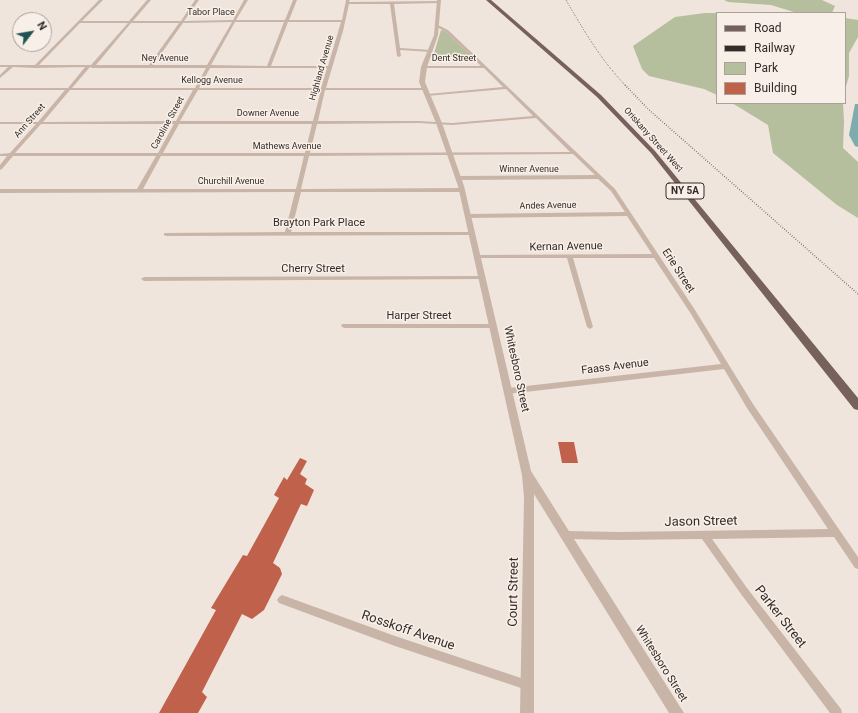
<!DOCTYPE html>
<html>
<head>
<meta charset="utf-8">
<style>
	body { margin:0 }
	#map { position:relative; width:858px; height:713px; overflow:hidden; background:#f0e5dc; font-family:Roboto,sans-serif }
	canvas { display:block }
	.legend { position:absolute; left:716px; top:12px; width:130px; height:92px; box-sizing:border-box; background:#f8f0e8; border:1px solid #aaa19b; margin:0; padding:5px 7px; list-style:none; font-size:12px; color:#352b28 }
	.legend li { display:flex; align-items:center; gap:8px; height:20px }
	.legend b { width:20px; border:1px solid #aaa19b }
	.north { position:absolute; left:12px; top:12px; width:40px; height:40px; box-sizing:border-box; background:#f8f0e8; border:1px solid #aaa19b; border-radius:50%; rotate:59deg; font-size:11px; font-weight:700; line-height:16px; text-align:center; color:#352b28 }
	.north::after { content:''; display:block; margin:auto; width:14px; height:18px; background:#205354; clip-path:polygon(50% 0,100% 100%,50% 72%,0 100%) }
</style>
</head>
<body>
<div id="map">
<canvas width="858" height="713"></canvas>
<ul class="legend">
<li><b style="height:5px;background:#76625a"></b>Road</li>
<li><b style="height:5px;background:#352b28"></b>Railway</li>
<li><b style="height:11px;background:#b5be9d"></b>Park</li>
<li><b style="height:11px;background:#bf614b"></b>Building</li>
</ul>
<div class="north">N</div>
</div>
<script>
const c = document.querySelector('canvas').getContext('2d');
c.lineJoin = 'round';
function fillPath(path, color) {
  c.fillStyle = color;
  c.fill(path, 'evenodd');
}
function stroke(path, color, width, dash) {
  c.strokeStyle = color;
  c.lineWidth = width;
  c.lineCap = dash ? 'butt' : 'round';
  c.setLineDash(dash || []);
  c.stroke(path);
}
function write(font, color, halo, rows, align = 'center') {
  c.font = font + ' Roboto,sans-serif';
  c.lineWidth = 3;
  c.setLineDash([]);
  c.textBaseline = 'middle';
  c.strokeStyle = halo;
  c.fillStyle = color;
  for (const [text, x, y, turn = 0] of rows) {
    c.save();
    c.translate(x, y);
    c.rotate((+turn || 0) * Math.PI / 180);
    c.textAlign = isNaN(turn) ? turn : align;
    if (halo) c.strokeText(text, 0, 0);
    c.fillText(text, 0, 0);
    c.restore();
  }
}
fillPath(new Path2D(`
	M724,0H822L835,6L832,13H797L771,5L728,2Z
	M705,13H717V95L704,89L649,76L642,69L633,46L675,17Z
	M845,18L858,20V37L849,53V76L845,90Z
	M441,30L445,31L472,57H433Z
	M732,103H843L844,122L843,148L858,162V218L837,205L773,153L768,125Z`), '#b5be9d');
fillPath(new Path2D(`
	M855,104H858V147L855,146L849,135Z`), '#7cacab');
fillPath(new Path2D(`
	M558,442H574L578,463H562Z
	M300,458L307,461L300,474L307,479L305,484L314,490L307,506L301,504L273,563L280,568L282,574L264,610L252,619L242,614L202,692L207,697L198,713H159L216,610L211,608L243,555L247,556L279,498L274,495L284,477L287,480Z`), '#bf614b');
fillPath(new Path2D(`
	M99,0H103L82,21H129L147,0H151L133,21H181L195,0H199L184,21L233,20L244,0H248L236,20H285L293,0H297L289,20H342L346,0H350L349,2L440,1L439,3L394,4L400,48L431,50L433,51L431,52L400,50L401,56L399,57L397,56L390,4H349L343,31L326,88H425L427,89L425,90H325L318,121H419L452,123L533,116L506,89L426,96V94H428L503,87L484,68H423L422,67L424,66H481L446,32L437,27L438,25L448,30L615,189L695,310L753,404L858,557V569L855,568L834,537L712,539L747,588L841,709L842,713H830L741,594L702,539L619,540L567,539L564,538L563,535L564,532L567,531L619,532L828,529L747,408L724,369L508,394L505,393L504,391L505,389L508,388L721,364L691,314L654,258H573L593,327L590,329L587,327L567,258H475L474,257L477,255L652,254L627,216L468,218L465,216L468,214L625,212L611,191L598,179L458,180L455,178L458,176L595,175L573,154L309,156L301,189L462,188L465,190L462,192H301L291,232H473V234L471,235L166,236L164,235V233L285,232L295,192L0,193V189H137L156,156H13L2,169L0,170V165L7,156H0V154L10,153L36,124H0V122H38L65,90H0V88H68L85,67L35,68L13,67L0,78V75L8,67H0V65H35ZM232,22L207,65H153L183,23ZM235,22H284L267,66L211,65ZM288,22H341L328,66H271ZM80,23H128L91,65H39ZM131,23H179L149,65H96ZM90,67L92,68H206L195,88H72ZM210,68H327L321,88H199ZM70,90H193L176,121L43,122ZM198,90H321L313,121H180ZM536,118L570,152L310,153L317,124L419,123L452,125ZM41,124H174L158,153H15ZM179,124H312L305,153H163ZM161,156H304L296,189H143Z
	M482,276L485,278L484,279L144,281L141,279L144,277Z
	M342,324H494L497,326L494,328H344L341,326Z
	M282,595L395,636L527,680L531,681L532,685L531,689L527,690L395,646L279,603L277,600L279,597Z`), '#c8b5a8');
fillPath(new Path2D(`
	M437,0H441L438,35L427,67L425,82L442,123L464,186L531,471L684,713H669L534,494V713H520L524,497L522,475L458,186L436,123L419,82L421,67L434,35Z`), '#c8b5a8');
fillPath(new Path2D(`
	M486,0H491L601,95L655,151L858,398V410L854,409L651,153L597,97Z`), '#76625a');
stroke(new Path2D(`
	M566,0C584,31 601,60 626,86`), '#352b28', 1, [0.5, 1.5]);
stroke(new Path2D(`
	M625,85L648,109L858,294`), '#352b28', 1.5, [0.5, 2]);
write('9px', '#352b28', '#f8f0e8', [
	["Tabor Place",211,13],
	["Ney Avenue",165,59],
	["Dent Street",454,59],
	["Highland Avenue",322,68,-74],
	["Kellogg Avenue",212,81],
	["Downer Avenue",268,114],
	["Ann Street",30,121,-49],
	["Caroline Street",168,123,-61],
	["Oriskany Street West",653,140,48],
	["Mathews Avenue",287,147],
	["Winner Avenue",529,170],
	["Churchill Avenue",231,182],
	["Andes Avenue",548,206,-1]
]);
for (const [x, y, w] of [
	[685,191,38]
]) {
  const box = new Path2D();
  box.roundRect(x - w / 2, y - 8, w, 16, 3);
  c.fillStyle = '#f8f0e8';
  c.fill(box);
  stroke(box, '#352b28', 1);
}
write('bold 10px', '#352b28', null, [
	["NY 5A",685,191]
]);
write('11px', '#352b28', '#f8f0e8', [
	["Brayton Park Place",319,223],
	["Kernan Avenue",566,247,-1],
	["Cherry Street",313,269],
	["Erie Street",678,271,57],
	["Harper Street",419,316],
	["Faass Avenue",615,367,-7],
	["Whitesboro Street",516,369,78],
	["Whitesboro Street",661,664,58]
]);
write('13px', '#352b28', '#f8f0e8', [
	["Jason Street",701,522,-1],
	["Court Street",514,592,-89],
	["Parker Street",780,617,52],
	["Rosskoff Avenue",408,631,19]
]);
</script>
</body>
</html>
